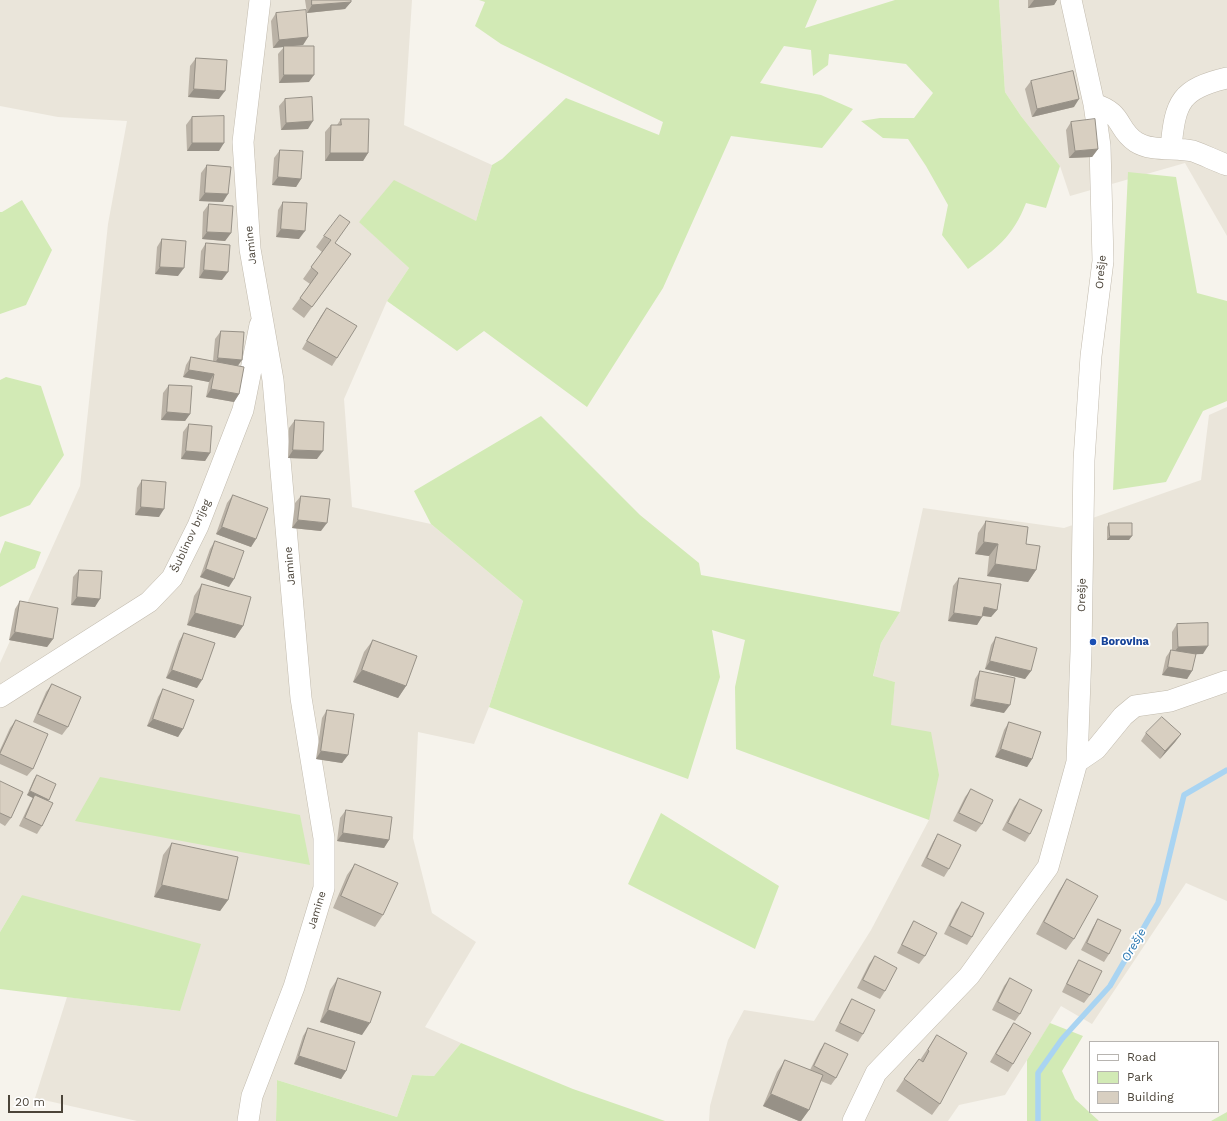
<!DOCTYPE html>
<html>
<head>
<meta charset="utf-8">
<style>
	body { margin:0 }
	#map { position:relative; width:1227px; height:1121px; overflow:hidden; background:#f6f3ec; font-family:"Work Sans",sans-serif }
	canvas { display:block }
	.legend { position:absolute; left:1089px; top:1041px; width:130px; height:72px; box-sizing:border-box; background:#fff; border:1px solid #b7b4b0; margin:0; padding:5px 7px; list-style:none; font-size:12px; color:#4b4439 }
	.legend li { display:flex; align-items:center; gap:8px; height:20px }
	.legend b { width:20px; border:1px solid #b7b4b0 }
	.scale { position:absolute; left:8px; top:1095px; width:55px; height:18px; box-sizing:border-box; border:2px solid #4b4439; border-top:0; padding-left:5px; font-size:12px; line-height:14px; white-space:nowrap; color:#4b4439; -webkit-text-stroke:3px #fff; paint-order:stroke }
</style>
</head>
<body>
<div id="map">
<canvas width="1227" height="1121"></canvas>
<ul class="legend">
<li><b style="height:5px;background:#fff"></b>Road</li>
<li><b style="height:11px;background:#d2eab5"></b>Park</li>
<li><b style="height:11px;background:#d8cfc1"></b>Building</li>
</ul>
<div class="scale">20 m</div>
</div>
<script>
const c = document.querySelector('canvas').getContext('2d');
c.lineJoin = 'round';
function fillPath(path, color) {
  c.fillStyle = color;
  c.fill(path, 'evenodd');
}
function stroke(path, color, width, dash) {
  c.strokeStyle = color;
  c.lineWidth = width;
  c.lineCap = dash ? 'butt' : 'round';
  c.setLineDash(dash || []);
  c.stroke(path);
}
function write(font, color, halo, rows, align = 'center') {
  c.font = font + ' "Work Sans",sans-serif';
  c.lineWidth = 3.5;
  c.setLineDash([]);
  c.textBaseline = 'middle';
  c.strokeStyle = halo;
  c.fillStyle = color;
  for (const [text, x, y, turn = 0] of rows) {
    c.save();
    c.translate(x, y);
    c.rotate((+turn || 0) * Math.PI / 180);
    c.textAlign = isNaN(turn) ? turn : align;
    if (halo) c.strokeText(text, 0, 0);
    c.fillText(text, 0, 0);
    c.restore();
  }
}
fillPath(new Path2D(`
	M0,0H412L404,125L492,165L476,221H359L409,268L387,301L344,399L352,507L431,524L523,601L489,707L474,744L418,732L413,838L432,913L476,942L425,1027L461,1043L434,1076L412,1075L397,1117L277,1080L276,1121H137L35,1098L67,997L180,1011L22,895L0,932V663L80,486L108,224L127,121L58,117L0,106Z
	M999,0H1227V236L1185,163L1070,196L1060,166L1021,116L1005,92Z
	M1227,407V901L1186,883L1092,1024L1061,1006L1005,1095L959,1105L948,1121H709L710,1106L728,1040L744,1010L814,1021L871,930L929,820L890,725L895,682L873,677L881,643L900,612L923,508L1064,528L1201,480L1209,415Z`), '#eae5da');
fillPath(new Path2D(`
	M479,0H817L805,28L895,0H999L1005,92L1021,116L1060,166L1046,208L1026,203C1013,237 996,249 968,269L942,235L948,205L926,166L908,139L883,138L861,121L880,118H914L933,93L906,64L829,54L828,65L813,76L811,50L784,46L760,83L821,95L853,109L822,148L731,136L663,288L587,407L484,331L457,351L387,301L409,268L359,222L394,180L476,221L492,165L502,159L566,98L659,135L663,122L501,44L475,26L485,2Z
	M1128,172L1176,177L1197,293L1227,301V401L1203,411L1166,482L1113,490Z
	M22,200L52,250L26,305L0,314V212H2Z
	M6,377L41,386L64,455L30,505L0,517V380Z
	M541,416L640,515L699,563L701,575L900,612L881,643L873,676L895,682L891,725L931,732L939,775L929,820L736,749L735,687L745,640L712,630L720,677L688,779L489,707L523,601L431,524L414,491Z
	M5,541L41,552L35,568L0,587V554Z
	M100,777L300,815L310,865L75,821Z
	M661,813L779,886L755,949L628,884Z
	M22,895L201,944L180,1011L0,989V932Z
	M1050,1023L1083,1036L1062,1071L1075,1099L1099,1121H1027V1060Z
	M461,1043L573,1089L665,1121H276L277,1080L397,1117L412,1075L434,1076Z
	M1227,1112V1121H1211Z`), '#d2eab5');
stroke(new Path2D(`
	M1038,1121V1073L1062,1039L1110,986L1158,903L1184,795L1227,770`), '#a9d4f2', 5.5);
const minor = new Path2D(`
	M1094,104C1124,113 1116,129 1136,142C1152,152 1174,147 1193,151C1204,155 1216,161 1227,165
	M1171,148C1175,101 1181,89 1227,78
	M0,697L149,602L172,578L198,526L243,410L260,325
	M1077,762L1096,749L1123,716L1135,706L1170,701L1227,681
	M248,1121L252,1096L294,987L324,888V838L301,698L273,380L250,249L243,142L260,0
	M853,1121L876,1073L969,976L1048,867L1077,762L1081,652L1084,460L1091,356L1103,261L1100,146L1094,104L1071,0`);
stroke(minor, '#c2bbae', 22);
stroke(minor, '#fff', 21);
fillPath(new Path2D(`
	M305,0H351V2L345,9L307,13Z
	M1028,0H1057L1054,5L1028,8Z
	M276,13L308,37L303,45L287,46L309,82L279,83L278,54L284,47L273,48L271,21Z
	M196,58L219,99L188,97L190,66Z
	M1031,81L1074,107L1032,117L1025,89Z
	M285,99L308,129L281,130L279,106Z
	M192,117L219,151H187L186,125Z
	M341,119L368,153L363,161H325V132L331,125H337Z
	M1071,122L1098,149L1092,157L1069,158L1066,130Z
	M280,150L301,179L296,187L272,185L274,158Z
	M207,165L223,202L199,201L201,173Z
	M283,202L299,239L276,237L278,210Z
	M209,204L231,233L225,241L202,239L203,212Z
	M324,236L351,254L304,318L292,309L310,284L303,279L322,252L316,247Z
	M162,239L178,276L155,274L157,247Z
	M206,243L222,280L199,278L201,251Z
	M327,308L337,358L332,366L302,349L321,316Z
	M221,331L238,366L239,394L234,402L206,397L209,382L183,377L186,365L191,357L213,361L215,339Z
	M169,385L190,414L185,421L161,420L163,393Z
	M295,420L317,459L288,458L289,428Z
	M189,424L210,453L205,461L181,459L183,432Z
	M142,480L159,517L135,515L137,488Z
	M233,495L256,539L251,547L216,534L227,503Z
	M301,496L321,531L292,528L295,503Z
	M986,521L1026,544L1036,570L1028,582L987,576L989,556L975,554L978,533Z
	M1109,523L1129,540H1107V527Z
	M215,541L229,587L200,577L210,549Z
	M79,570L95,607L71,605L73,577Z
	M959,578L997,610L991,617L982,616L977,625L948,621L953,586Z
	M202,584L243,626L235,638L187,625L194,596Z
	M20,601L53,639L47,647L9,640L15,609Z
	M1177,624L1203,654H1194L1192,671L1187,679L1162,675L1166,657L1171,650H1172V632Z
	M184,633L197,688L166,678L179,641Z
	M996,637L1031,671L1025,679L985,669L991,645Z
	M373,640L406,686L398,698L353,682L364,652Z
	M980,671L1004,713L970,706L975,679Z
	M52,684L68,727L62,735L33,722L46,692Z
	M163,689L183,729L178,737L147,726L158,697Z
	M327,710L348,755L342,763L316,759L322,718Z
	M16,720L33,769L27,776L0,764V750L10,728Z
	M1009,722L1032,759L1027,767L995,757L1004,730Z
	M1146,733L1181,734L1175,742L1160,759L1141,741Z
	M37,775L48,800L42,826L37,834L19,826L30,803L33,798L27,795L34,779Z
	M0,781L11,818L5,826L0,823Z
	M971,789L982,824L976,832L953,821L965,797Z
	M1020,799L1030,834L1025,842L1002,830L1014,807Z
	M346,810L389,840L384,848L337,841L340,818Z
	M938,834L949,869L944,877L921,866L933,842Z
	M172,843L228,900L220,911L154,897L163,855Z
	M355,864L383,915L375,927L333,908L347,875Z
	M1067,879L1074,939L1066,950L1036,934L1059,891Z
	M962,902L972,937L967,945L944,934L956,910Z
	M1098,919L1109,954L1104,962L1081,950L1093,927Z
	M914,921L925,956L919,964L897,953L909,929Z
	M875,956L885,991L880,999L857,988L869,964Z
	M1079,960L1090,995L1084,1003L1062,992L1074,968Z
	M338,978L362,1035L320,1022L330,990Z
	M1010,978L1020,1014L1015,1021L992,1010L1004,986Z
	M852,999L863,1034L858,1042L835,1031L847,1007Z
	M1014,1023L1013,1064L1008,1072L990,1062L1008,1031Z
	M308,1028L346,1071L341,1079L294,1064L303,1036Z
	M937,1035L940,1104L932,1115L896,1091L904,1079L920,1060Z
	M825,1043L836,1078L831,1085L821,1081L809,1110L801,1121H799L763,1106L777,1072L785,1060L810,1070L820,1050Z`), '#bab2a6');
fillPath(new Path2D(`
	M1034,0H1057L1054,5L1028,8Z
	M351,2L345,9L307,13L312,5Z
	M308,37L303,45L273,48L279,40Z
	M284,75H314L309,82L279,83Z
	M194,89L225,91L219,99L188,97Z
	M1079,99L1074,107L1032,117L1037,109Z
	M313,121L308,129L281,130L286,123Z
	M192,143H224L219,151H187Z
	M1098,149L1092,157L1069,158L1075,151Z
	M330,153H368L363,161H325Z
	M278,177L301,179L296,187L272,185Z
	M205,193L228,194L223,202L199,201Z
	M281,229L305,231L299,239L276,237Z
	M207,232L231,233L225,241L202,239Z
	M160,267L184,268L178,276L155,274Z
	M204,270L228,272L222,280L199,278Z
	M218,358L242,360L237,367L213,366Z
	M189,370L214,374L209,382L183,377Z
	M211,389L239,394L234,402L206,397Z
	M167,412L190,414L185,421L161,420Z
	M293,450L323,451L317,459L288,458Z
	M186,451L210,453L205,461L181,459Z
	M141,507L164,509L159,517L135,515Z
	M298,520L327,523L321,531L292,528Z
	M222,527L256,539L251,547L216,534Z
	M1110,536H1132L1129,540H1107Z
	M984,542L998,544L989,556L975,554Z
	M995,564L1036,570L1028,582L987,576Z
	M206,569L234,579L229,587L200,577Z
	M77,597L100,599L95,607L71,605Z
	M984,607L997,610L991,617L978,615Z
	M195,613L243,626L235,638L187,625Z
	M954,613L982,617L977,625L948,621Z
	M15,632L53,639L47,647L9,640Z
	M1208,646L1203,654L1172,655L1178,647Z
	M990,661L1031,671L1025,679L985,669Z
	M1168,667L1192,671L1187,679L1162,675Z
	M172,670L202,680L197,688L166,678Z
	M362,670L406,686L398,698L353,682Z
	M975,699L1010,705L1004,713L970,706Z
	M153,719L183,729L178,737L147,726Z
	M1181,734L1175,742L1160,759L1165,751Z
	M1001,749L1032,759L1027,767L995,757Z
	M321,751L348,755L342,763L316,759Z
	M30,791L49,800L46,803L35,795L33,798L27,795Z
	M343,833L389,840L384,848L337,841Z
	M162,885L228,900L220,911L154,897Z
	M328,1010L370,1023L362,1035L320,1022Z
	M299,1056L346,1071L341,1079L294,1064Z
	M771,1094L809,1110L801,1121H799L763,1106Z`), '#979187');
const building = new Path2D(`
	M312,0H351V2L312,5Z
	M306,10L308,37L279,40L276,13Z
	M284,46H314V75H284Z
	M196,58L227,60L225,91L194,89Z
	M1073,71L1079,99L1037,109L1031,81Z
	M312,97L313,121L286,123L285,99Z
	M224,116V143H192V117Z
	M341,119H369L368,153H330L331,125H341Z
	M1095,119L1098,149L1075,151L1071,122Z
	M280,150L303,151L301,179L278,177Z
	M207,165L231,167L228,194L205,193Z
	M283,202L307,203L305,231L281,229Z
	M209,204L233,206L231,233L207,232Z
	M340,215L350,222L335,243L351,254L312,307L300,298L318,273L311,267L331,240L324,236Z
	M162,239L186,241L184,268L160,267Z
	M206,243L230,245L228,272L204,270Z
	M327,308L357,326L337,358L307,341Z
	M221,331L244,332L242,360L218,358Z
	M191,357L244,367L239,394L211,389L214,374L189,370Z
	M169,385L192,386L190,414L167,412Z
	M295,420L324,422L323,451L293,450Z
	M189,424L212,426L210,453L186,451Z
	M142,480L166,482L164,509L141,507Z
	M233,495L268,508L256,539L222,527Z
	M301,496L330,499L327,523L298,520Z
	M986,521L1028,527L1026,544L1040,546L1036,570L995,564L998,544L984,542Z
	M1109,523H1132V536H1110Z
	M215,541L244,551L234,579L206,569Z
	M79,570L102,571L100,599L77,597Z
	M959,578L1001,584L997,610L984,607L982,617L954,613Z
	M202,584L251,597L243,626L195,613Z
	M20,601L58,608L53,639L15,632Z
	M1208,623V646L1178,647L1177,624Z
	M184,633L215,643L202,680L172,670Z
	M996,637L1037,648L1031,671L990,661Z
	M373,640L417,656L406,686L362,670Z
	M1171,650L1196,654L1192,671L1168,667Z
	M980,671L1015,678L1010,705L975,699Z
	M52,684L81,697L68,727L38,714Z
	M163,689L194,700L183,729L153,719Z
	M327,710L354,714L348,755L321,751Z
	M1162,717L1181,734L1165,751L1146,733Z
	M16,720L48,734L33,769L0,754Z
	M1009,722L1041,732L1032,759L1001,749Z
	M37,775L56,784L49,800L30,791Z
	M0,781L23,792L11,818L0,813Z
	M971,789L993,800L982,824L959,813Z
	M35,795L53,803L42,826L25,818Z
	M1020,799L1042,810L1030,834L1008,823Z
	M346,810L392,817L389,840L343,833Z
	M938,834L961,845L949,869L927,858Z
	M172,843L238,857L228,900L162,885Z
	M355,864L398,883L383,915L341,896Z
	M1067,879L1098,896L1074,939L1044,922Z
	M962,902L984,913L972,937L950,926Z
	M1098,919L1121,930L1109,954L1087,943Z
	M914,921L937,933L925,956L902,945Z
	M875,956L897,968L885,991L863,980Z
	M1079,960L1102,971L1090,995L1067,984Z
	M338,978L381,992L370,1023L328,1010Z
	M1010,978L1032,990L1020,1014L998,1002Z
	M852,999L875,1010L863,1034L840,1023Z
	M1014,1023L1031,1033L1013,1064L996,1054Z
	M308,1028L355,1042L346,1071L299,1056Z
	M937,1035L967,1053L940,1104L904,1079L919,1059L923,1062L929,1051L928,1050Z
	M825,1043L848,1054L836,1078L814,1066Z
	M785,1060L823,1075L809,1110L771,1094Z`);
fillPath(building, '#d8cfc1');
stroke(building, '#979187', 1);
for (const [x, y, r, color] of [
	[1093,642,4,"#1a4fb4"]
]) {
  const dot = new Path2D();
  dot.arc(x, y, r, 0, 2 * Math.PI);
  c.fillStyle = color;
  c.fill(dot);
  stroke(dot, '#fff', 1.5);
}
write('11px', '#4b4439', '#fff', [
	["Jamine",251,245,-96],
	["Orešje",1101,272,-85],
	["Šublinov brijeg",191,536,-65],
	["Jamine",290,566,-95],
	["Orešje",1082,595,-89],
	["Jamine",317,910,-73]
]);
write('bold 11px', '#164399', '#fff', [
	["Borovina",1101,642]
], 'left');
write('italic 12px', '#2e7ab2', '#fff', [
	["Orešje",1134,945,-60]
]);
</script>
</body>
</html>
